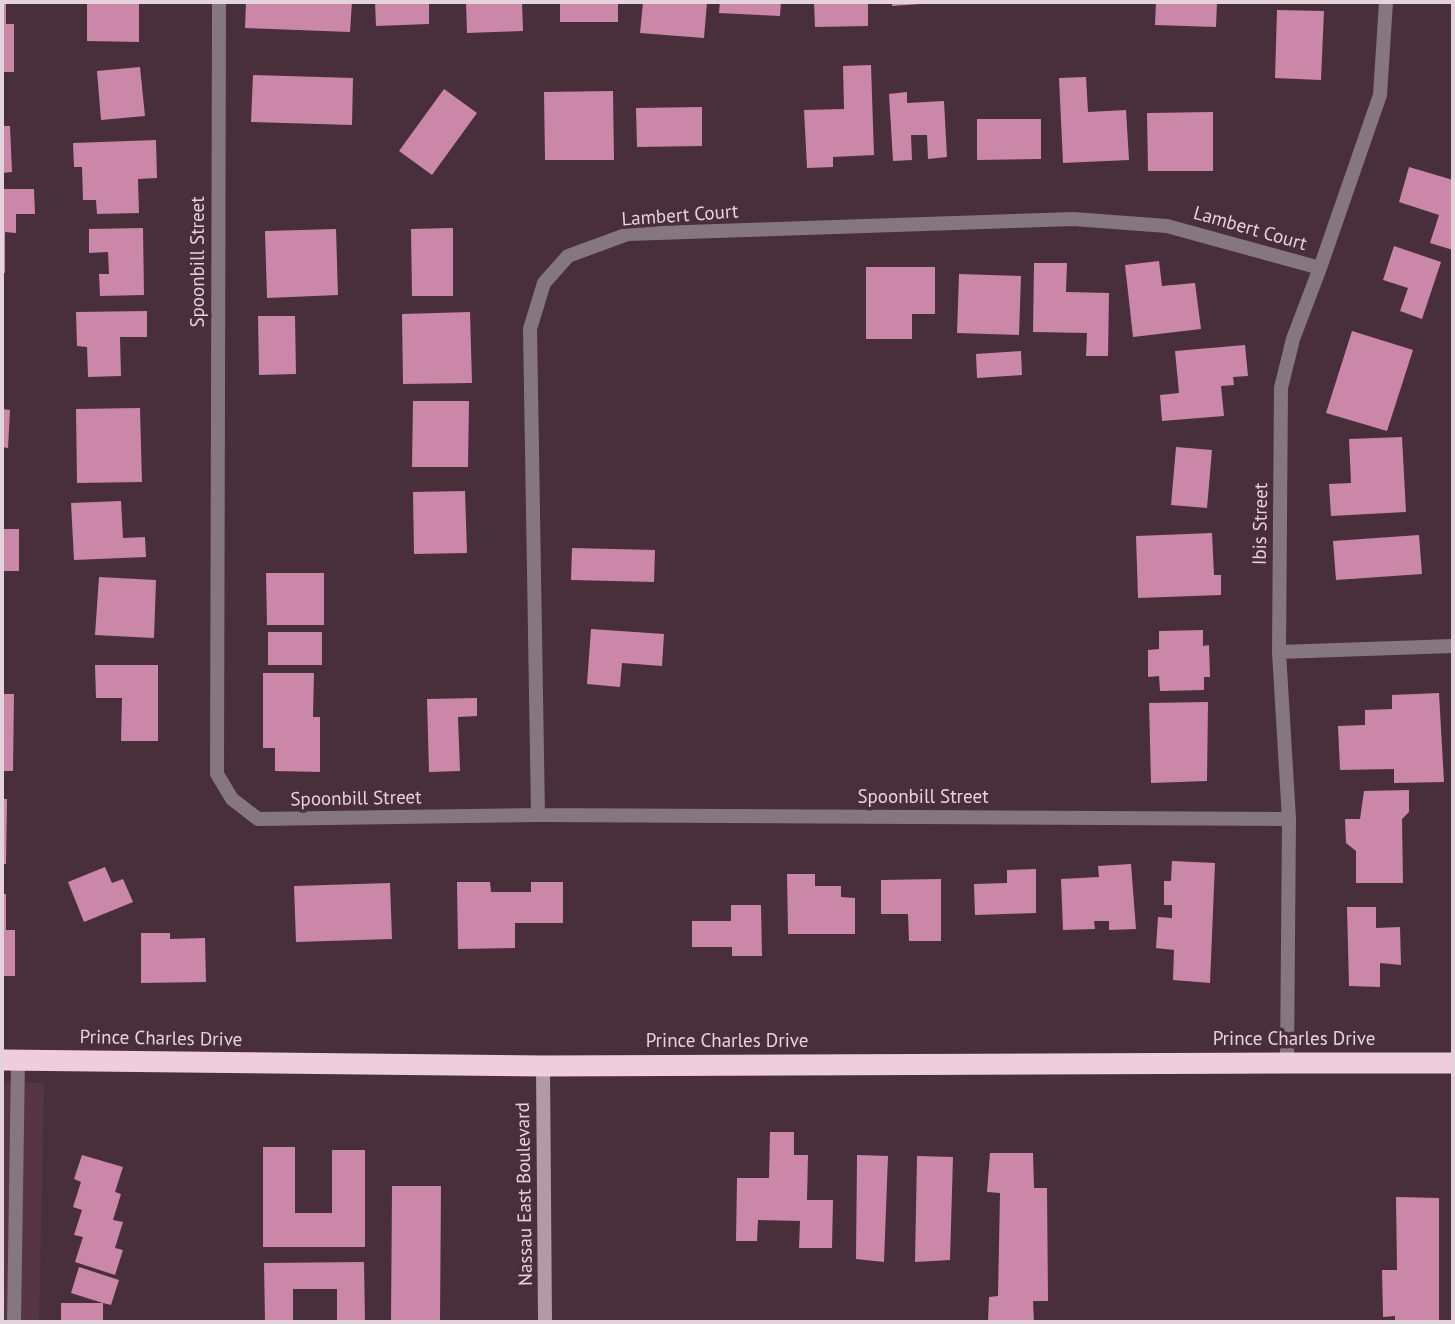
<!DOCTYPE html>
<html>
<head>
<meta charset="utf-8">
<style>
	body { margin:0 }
	#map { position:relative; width:1455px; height:1324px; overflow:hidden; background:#492e3b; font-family:"PT Sans",sans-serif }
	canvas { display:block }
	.frame { position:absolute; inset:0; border:4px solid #e5d3db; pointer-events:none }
</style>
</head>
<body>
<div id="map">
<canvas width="1455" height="1324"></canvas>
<div class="frame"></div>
</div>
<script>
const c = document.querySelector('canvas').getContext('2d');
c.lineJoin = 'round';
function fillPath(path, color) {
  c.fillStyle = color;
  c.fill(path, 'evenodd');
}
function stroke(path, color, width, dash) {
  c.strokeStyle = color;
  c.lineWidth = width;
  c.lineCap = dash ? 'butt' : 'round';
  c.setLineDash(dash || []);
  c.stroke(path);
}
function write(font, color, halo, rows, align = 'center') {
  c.font = font + ' "PT Sans",sans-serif';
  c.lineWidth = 7;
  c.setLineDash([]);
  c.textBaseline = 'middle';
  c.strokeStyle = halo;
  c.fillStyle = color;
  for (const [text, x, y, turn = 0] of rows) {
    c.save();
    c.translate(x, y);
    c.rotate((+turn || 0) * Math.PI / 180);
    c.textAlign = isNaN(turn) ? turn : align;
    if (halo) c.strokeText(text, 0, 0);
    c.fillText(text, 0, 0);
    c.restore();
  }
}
fillPath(new Path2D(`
	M2,1083H44L39,1322H2Z`), '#573545');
fillPath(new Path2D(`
	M2,2H6V24H14V72H2Z
	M87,2H139V42L87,41Z
	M246,2H352L350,32L245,28Z
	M375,2H429V24L376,26Z
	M466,2H522L523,31L467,33Z
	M560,2H618V22H560Z
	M643,2H707L704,38L640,33Z
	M720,2H781L780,16L719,13Z
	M814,2H868V26L815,27Z
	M892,2H921V4L892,6Z
	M1156,2H1217L1216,27L1155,25Z
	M1277,10L1324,11L1321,80L1275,78Z
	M871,65L874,155L833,157V167L807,168L804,110L844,109L843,66Z
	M140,67L145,116L101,120L97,71Z
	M253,75L353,78L352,125L251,122Z
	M1086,77L1088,112L1126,110L1129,160L1063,163L1059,78Z
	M444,89L477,113L432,175L399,151Z
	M613,91L614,160H545L544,92Z
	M907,92V103L944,101L947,157L928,159L927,135H911L912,160L893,161L889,94Z
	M702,107V146L637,147L636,108Z
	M1213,112V171H1148L1147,113Z
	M977,119H1041V159L977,160Z
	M2,126H10L12,172L2,173Z
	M156,140L157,178L138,179L139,213L97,214L96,200H83L82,167H74L73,143Z
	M1409,167L1453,180V250L1430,243L1439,215L1399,202Z
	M2,189H34L35,214H16V233L5,232V273H2Z
	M143,228L144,295L100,296L99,274H109L108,252L89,253V229Z
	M453,228V296H412L411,229Z
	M336,229L338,295L267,298L265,231Z
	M1394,246L1441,262L1422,319L1400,311L1408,288L1383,280Z
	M1159,261L1162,286L1195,283L1201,329L1133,337L1125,265Z
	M1034,263H1067L1066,292L1109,293L1108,356H1086L1087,333L1033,332Z
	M866,267H935V314H912V339H866Z
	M959,274L1021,276L1019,335L957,333Z
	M147,311V337H120L121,376L88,377L87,347L77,346L76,312Z
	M470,312L472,383L403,384L402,314Z
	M258,316H295L296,374L259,375Z
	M1352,331L1413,350L1387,431L1326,413Z
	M1245,345L1248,376L1233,377L1234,385L1221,386L1224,416L1162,421L1160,395L1179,393L1175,351Z
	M1021,351L1022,375L977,378L976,354Z
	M413,401H469L468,467H412Z
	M140,408L142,482L77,483L76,409Z
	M2,409L10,410L8,448L2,447Z
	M1402,437L1406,512L1331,516L1329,484L1351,483L1349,439Z
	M1176,447L1212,450L1207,508L1171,505Z
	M465,491L467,553L414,554L413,492Z
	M121,501L123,538L145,537L146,557L74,560L71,503Z
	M2,529H19V571H2Z
	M1212,533L1214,575H1221V595L1138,598L1136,536Z
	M1419,535L1422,574L1336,580L1333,541Z
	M572,548L655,550L654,582L571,580Z
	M266,573H324V625H267Z
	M99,577L156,580L154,638L95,635Z
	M591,629L664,634L662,666L622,663L620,687L587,684Z
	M1203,630V646L1209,645L1210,677H1204V690L1160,691L1159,676L1148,677V650L1159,649V631Z
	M268,632H322V665H268Z
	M95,665H158V741H121L122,698H96Z
	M263,673H314L313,717H320V772L275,771V748H263Z
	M1439,693L1444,782L1394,783V769L1340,770L1338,726L1365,725V710L1392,709V695Z
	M2,694H14L13,771H2Z
	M477,698V716L458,717L460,771L429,772L427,699Z
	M1208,702L1207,781L1151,783L1149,703Z
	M1409,790V812L1402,819L1403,883H1356V851L1346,843L1345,819H1360L1364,791Z
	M2,799H7L6,864H2Z
	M1172,861L1215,863L1210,983L1173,980L1174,950L1156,948L1158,917L1172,918V905H1164V881H1171Z
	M1131,864L1136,929L1109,930V921H1094L1095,929L1063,930L1061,879L1099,877L1098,866Z
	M105,867L112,883L123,879L133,902L84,922L68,882Z
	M1036,869V913L975,915L974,884L1007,883V870Z
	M787,874H815V886H841V897L855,898V934H788Z
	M941,879V941H909L908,914H881V880Z
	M457,882H490L491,892H531V882H563V923H515V948L458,949Z
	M390,883L392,939L296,942L294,886Z
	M2,894H6V930H15V976H2Z
	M731,905H761L762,956H732V947H692V921H731Z
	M1347,907H1376V928L1400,927L1401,965L1380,963V987L1349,986Z
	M141,933H170V939L205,938L206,982L141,983Z
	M770,1132H794V1155H808L807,1200H833L832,1248H799L800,1221L758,1220L757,1241H736L737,1178H769Z
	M263,1147H295V1213H332V1150H365V1247H263Z
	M990,1153H1033L1034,1188H1047L1048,1301H1033L1034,1322H988L989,1297L998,1296L1000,1193L987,1192Z
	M82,1155L123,1167L115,1192L121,1194L113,1220L123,1222L115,1248L123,1250L115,1275L75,1262L83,1237L74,1235L82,1210L73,1207L81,1182L74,1179Z
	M857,1155L888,1156L884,1262L856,1259Z
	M917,1156L953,1157L950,1260L915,1262Z
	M392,1186H441L440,1322H391Z
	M1396,1197L1439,1198V1322H1395V1316L1383,1317L1382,1270H1397Z
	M364,1262L365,1322H337V1289H293V1322H265L264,1263Z
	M79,1267L119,1280L111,1305L103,1303V1322H61V1303H103L71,1293Z`), '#cb87a7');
stroke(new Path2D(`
	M219,2L217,774L232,799L258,819L538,815L1289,819
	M1279,652L1453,646
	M538,815L530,329L544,283L568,256L628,234L1073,219L1167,226L1320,268
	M1287,1063L1289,819L1279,652L1281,388L1293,339L1320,268L1380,95L1386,2
	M14,1322L18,1060`), '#85777d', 14);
stroke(new Path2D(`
	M543,1066L545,1322`), '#b19aa4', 14);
stroke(new Path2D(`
	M2,1060L543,1066L1287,1063H1453`), '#f0cddd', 21);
write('19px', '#e5d3db', '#492e3b', [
	["Lambert Court",680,216,-4],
	["Lambert Court",1250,229,16],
	["Spoonbill Street",199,262,-90],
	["Ibis Street",1261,524,-89],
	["Spoonbill Street",923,798],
	["Spoonbill Street",356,799,-1],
	["Prince Charles Drive",161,1039,1],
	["Prince Charles Drive",1294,1040],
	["Prince Charles Drive",727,1042],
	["Nassau East Boulevard",525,1194,-91]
]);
</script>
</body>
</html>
